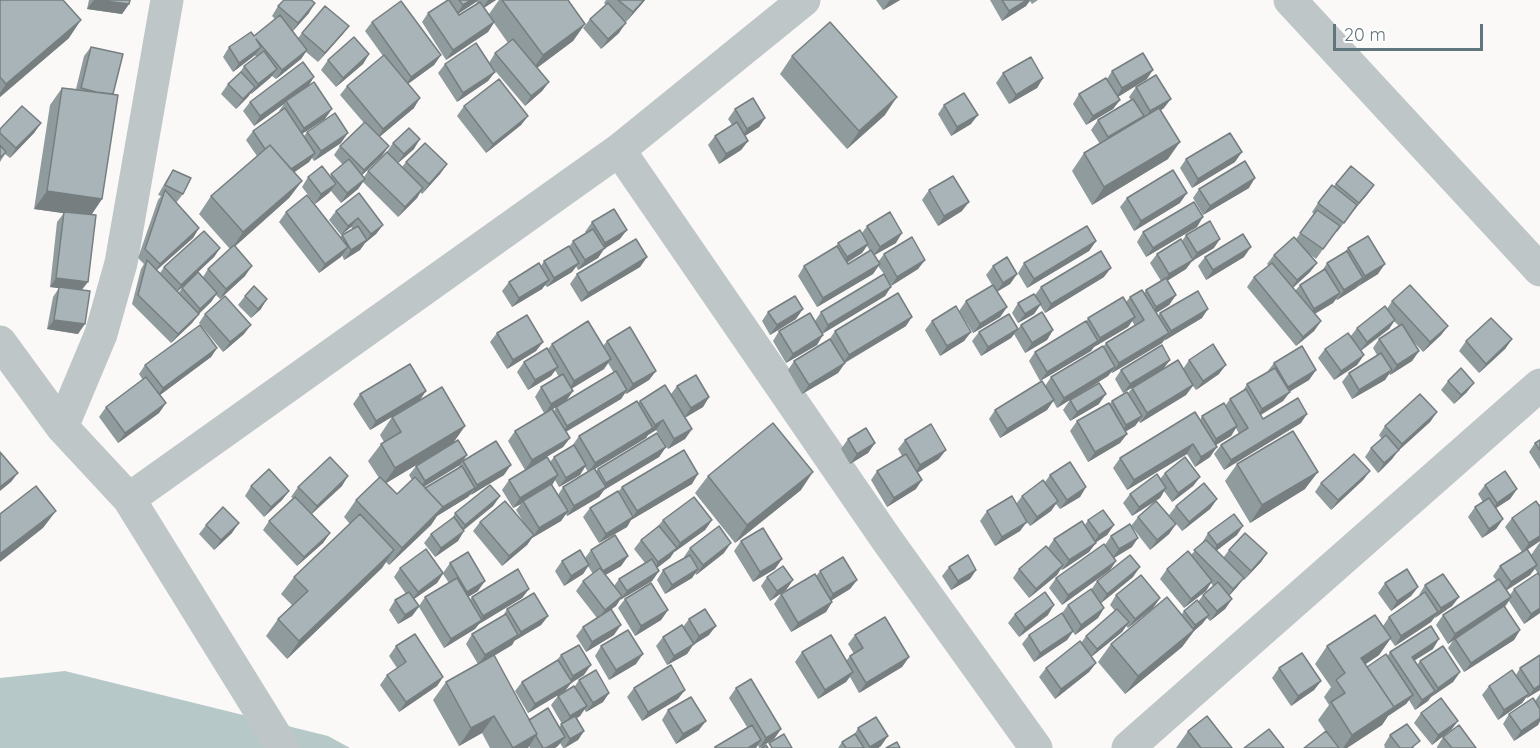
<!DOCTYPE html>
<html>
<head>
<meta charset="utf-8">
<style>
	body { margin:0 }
	#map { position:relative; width:1540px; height:748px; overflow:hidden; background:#faf9f8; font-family:Quicksand,sans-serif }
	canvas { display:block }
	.scale { position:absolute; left:1333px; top:24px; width:150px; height:27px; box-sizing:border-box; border:3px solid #60767d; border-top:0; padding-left:8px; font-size:18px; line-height:21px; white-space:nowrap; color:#60767d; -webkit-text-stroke:4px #fff; paint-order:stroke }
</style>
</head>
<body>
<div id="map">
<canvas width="1540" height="748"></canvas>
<div class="scale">20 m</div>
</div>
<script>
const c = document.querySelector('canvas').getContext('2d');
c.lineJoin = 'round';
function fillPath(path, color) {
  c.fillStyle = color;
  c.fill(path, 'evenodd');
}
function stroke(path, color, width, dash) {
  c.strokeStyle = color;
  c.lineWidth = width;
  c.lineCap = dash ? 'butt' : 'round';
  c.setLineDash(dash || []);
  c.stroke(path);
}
fillPath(new Path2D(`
	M65,671L328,736L350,748H0V678Z`), '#b7c8c9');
stroke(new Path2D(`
	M1290,0L1540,270
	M619,150L887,540L1036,748
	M0,342L62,427L129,499L283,748
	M62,427L101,334L121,263L167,0
	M129,499L619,150L804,0
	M1128,748L1540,385`), '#bec6c8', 33);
fillPath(new Path2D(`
	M89,0H130L129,4L122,14L87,9Z
	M446,0H496L484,8L489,14L499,0H568L585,24L573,41L537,68L549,82L542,91L525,106L491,66L495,72L488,81L457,102L438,73L445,64L489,63L495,53L508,43L494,23L488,32L446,60L422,22L428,13L447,1ZM476,2L478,3L459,15L458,14Z
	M606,0H645L626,22L622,19L619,33L601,49L583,28L590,19L606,5L604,3Z
	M876,0H900L883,10Z
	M990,0H1038L1032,4L1030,1L1026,6L1002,21Z
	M0,1L69,38L0,97Z
	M278,6L309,13L293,31L298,38L302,33L349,26L342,35L318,62L306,52L301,59L276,79L272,76L270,78L251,94V93L236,109L221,94L228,84L239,74L244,66L256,57L255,55L233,72L223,57L229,47L254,36L275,19L272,16Z
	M372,22L441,55L434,65L408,84L414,108L379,137L382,156L362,175L364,177L368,171L386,153L393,143L414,149L398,163L402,167L406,162L447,164L440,174L422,194L420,192L417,198L398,217L363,182L358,189L341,203L331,191L315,204L302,187L308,177L330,176L343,165L334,155L340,146L364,123L340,95L347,86L383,56L365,31Z
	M91,47L113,94L102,199L91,215L82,290L78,334L47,329L53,297L59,288L50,287L57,222L64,213L34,209L50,105L62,88L76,89L84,56Z
	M369,54L363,64L336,87L321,70L328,60Z
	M792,56L885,115L847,149L780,74Z
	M1112,71L1147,79L1118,97L1120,100L1113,109L1086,125L1073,104L1079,94L1107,79Z
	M1003,73L1043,78L1037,88L1009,104L996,83Z
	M308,86L325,119L302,134L304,136L307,132L341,143L314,161L312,158L309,162L294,172L302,181L289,198L235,246L245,276L220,299L216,295L211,302L199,314L192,323L171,343L132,304L141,269L144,264L138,258L158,200L161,196L158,195L167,179L173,170L183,194L176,203L199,228L193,238L157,270L160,273L164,267L220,248L214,257L177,291L179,292L182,288L203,277L208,269L230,249L199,214L211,196L257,156L246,140L253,131L280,112L279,111L284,104L254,126L243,111L250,102Z
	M1136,87L1164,108L1161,110L1168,159L1092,205L1072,171L1084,153L1100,144L1091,130L1098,120L1131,100L1129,97Z
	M944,105L971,124L951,136L938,114Z
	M464,106L528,116L521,125L486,153L457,116Z
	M735,109L765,118L759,127L745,136L748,141L741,150L719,164L708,145L715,136L732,125L728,119Z
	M41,123L34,133L10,158L5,154L0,162V129Z
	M1186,159L1235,162L1192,188L1180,168Z
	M1351,166L1374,185L1337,232L1336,231L1316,259L1309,254L1317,263L1310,272L1293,288L1295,291L1300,285L1322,271L1327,263L1344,253L1348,248L1378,274L1337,300L1336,299L1333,303L1315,314L1321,321L1314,331L1296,346L1247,287L1254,277L1269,266L1267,264L1274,255L1296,239L1314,214L1312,212L1318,203L1334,186Z
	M1249,188L1203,215L1193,198L1199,189Z
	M929,190L962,211L938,226L922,200Z
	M1127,198L1180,203L1134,231L1120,207Z
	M336,211L383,225L376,234L365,243L360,250L344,260L342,255L319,273L279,222L286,212L340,238L342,235L353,229L351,227L341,235L329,220Z
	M592,222L620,239L604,249L598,258L578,270L576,266L572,272L547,287L545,285L542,289L512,307L502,291L509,282L541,266L544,261L569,247L573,241L586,233L585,232Z
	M867,226L896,243L874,255L878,262L884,254L925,260L918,269L891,286L885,296L822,334L817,345L786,363L773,341L779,331L815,321L821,312L884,274L878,266L873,274L817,307L798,276L804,266L835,248L838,243L862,233ZM867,246L870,251L848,264L847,263L862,253Z
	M1197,227L1146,257L1137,242L1143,232Z
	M1186,235L1214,248L1192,261L1186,269L1167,281L1176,295L1169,305L1156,313L1158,316L1160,313L1202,318L1164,340L1162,343L1112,373L1111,372L1108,376L1057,408L1053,401L1047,410L1000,438L989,419L995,410L1045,386L1051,377L1103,347L1106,343L1135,326L1132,321L1128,327L1094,347L1091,351L1040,381L1029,361L1035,352L1086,322L1088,318L1126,302L1130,297L1144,293L1146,290L1161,281L1150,263L1157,254L1182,241Z
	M1096,241L1089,251L1027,288L1018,273L1024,263Z
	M647,257L640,267L581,302L570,284L577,274Z
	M1205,257H1244L1206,280L1198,266Z
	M993,266L1017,274L1010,284L997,292L1007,307L1000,317L973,333L959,311L966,301L992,285L986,275Z
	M1104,277L1045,313L1040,305L1034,314L1018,323L1012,313L1018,303L1035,295L1041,287Z
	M245,296L261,309L251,318L238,305Z
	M1392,301L1448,326L1441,335L1423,352L1412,340L1419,351L1412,361L1390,375L1389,373L1385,380L1352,399L1342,382L1349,373L1377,355L1373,348L1379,339L1399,326L1394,321L1389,329L1361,351L1364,355L1357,365L1334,380L1318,358L1325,349L1350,337L1357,328L1387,309Z
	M768,312L796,319L770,335L762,321Z
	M205,314L244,334L223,352L199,323Z
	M932,321L971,332L964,341L940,356L925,330Z
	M1021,325L1053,330L1047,340L1025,353L1014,334Z
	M906,326L845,363L838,373L802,394L788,370L794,361L829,340L835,331Z
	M1018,329L1011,338L981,356L972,341L979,332Z
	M497,333L543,342L536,351L507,369L490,342Z
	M1512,339L1505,349L1479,373L1459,351L1466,341Z
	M607,341L656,371L649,380L626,394L625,393L621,399L566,432L570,438L563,447L525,470L508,441L515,431L544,413L535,397L541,387L559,377L555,370L551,376L528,390L517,372L524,362L548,349L552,344L603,346ZM608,363L614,373L556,407L554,411L553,409L566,401L573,391L571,388L604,369Z
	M217,348L211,357L160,395L166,403L159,413L118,443L99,417L106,407L143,380L139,374L145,365Z
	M1170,360L1163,369L1123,393L1115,379L1121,370Z
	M1189,360L1219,374L1196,390L1193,386L1186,395L1140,423L1139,421L1135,426L1125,431L1127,434L1120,443L1088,462L1070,431L1077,421L1109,405L1112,401L1128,393L1132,388L1183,369Z
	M1274,363L1316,370L1309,380L1289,392L1283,401L1261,415L1263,419L1301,423L1224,470L1214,454L1221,445L1239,434L1236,428L1231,436L1216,445L1210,457L1195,467L1187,454L1127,490L1113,468L1120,458L1200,420L1202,416L1225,406L1230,399L1243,391L1247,384L1267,372Z
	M1448,381L1467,392L1454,404L1441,390Z
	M677,386L709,397L703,407L685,418L692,429L685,439L668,449L656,430L648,435L646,438L595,469L596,471L598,469L666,447L659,457L604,490L599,497L567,516L566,514L561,521L532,538L527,545L502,566L473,531L480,522L524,523L516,510L521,504L513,508L502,490L509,480L550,462L554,457L572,446L579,436L638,403L640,401L671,394ZM585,467L588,472L563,487L558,495L552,485L555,480L559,487L580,475Z
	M360,394L420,400L370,430L353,404Z
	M1070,400L1099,404L1070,421L1063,410Z
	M1437,412L1430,422L1398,451L1392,459L1378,473L1365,457L1371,448L1382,439L1379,435L1385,426Z
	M392,417L465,426L453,443L386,483L397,494L412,480L409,475L416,466L467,455L460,465L424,487L425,488L458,468L463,461L504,475L470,495L468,497L437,516L431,525L389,565L386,562L382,568L287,659L266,636L278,619L292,605L281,594L294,577L350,524L344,517L356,500L379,478L368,461L381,444L384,442L380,435Z
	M848,439L875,443L868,453L850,464L841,449Z
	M905,440L939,459L918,472L916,489L887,507L871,480L877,471L902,456L898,449Z
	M1540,440V469L1529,452L1535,443Z
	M1237,464L1305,489L1250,523L1225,481Z
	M1370,471L1363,480L1331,510L1315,492L1321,483Z
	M1165,473L1200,477L1193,486L1172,502L1164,491L1160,498L1132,516L1123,503L1130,494L1160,479Z
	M1050,475L1086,487L1080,497L1060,509L1056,504L1051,511L1030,526L1026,521L1020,531L995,546L980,521L987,511L1016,504L1022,496L1045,482Z
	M708,476L801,490L735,543L695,493Z
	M692,484L631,520L627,527L599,543L583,517L590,508L618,492L622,487Z
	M1485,485L1517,489L1510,499L1496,508L1503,519L1496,529L1482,538L1468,517L1475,507L1483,502L1478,494Z
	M251,486L289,491L282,500L264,517L245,496Z
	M342,486L312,514L330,533L323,543L297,566L263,530L269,521L293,498L291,497L298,487Z
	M500,496L493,506L464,530L458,541L435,557L424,543L431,534L452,519L455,513Z
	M1217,499L1210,509L1182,531L1169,515L1176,506Z
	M1540,504V541L1527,550L1531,555L1540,542V613L1524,624L1509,601L1505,607L1520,630L1514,640L1464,672L1448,648L1454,639L1448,644L1436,625L1443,615L1496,580L1493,576L1500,566L1522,552L1505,527L1512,518ZM1535,569L1538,574L1514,589L1510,595L1506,590L1530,575Z
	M1138,517L1176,524L1169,534L1150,550L1132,527V547L1114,558L1116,561L1110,570L1062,605L1049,588L1056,578L1105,545L1111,536L1131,526Z
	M663,520H712L705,530L673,553L670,558L657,567L659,571L652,581L620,600L616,606L608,611L614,635L586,652L576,636L583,627L597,618L576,591L583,581L593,574L588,566L583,574L564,586L555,571L562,561L585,558L591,550L628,556L621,566L605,575L614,586L619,579L645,563L634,549L641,540L658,526Z
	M1088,520L1114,525L1107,535L1096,542L1089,552L1062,570L1061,569L1057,575L1029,598L1013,578L1019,569L1048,548L1054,539L1085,525Z
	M206,525L232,533L214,550L199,534Z
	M1208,533L1237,535L1216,550L1223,558L1229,550L1267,553L1261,562L1244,580L1243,579L1237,587L1229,596L1232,599L1225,609L1210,621L1207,618L1202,624L1194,631L1182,647L1125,694L1098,662L1111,644L1182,614L1184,611L1198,602L1203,595L1213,586L1211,583L1206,591L1184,608L1160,579L1167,569L1191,555L1202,543Z
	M741,541L782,559L775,569L753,582L734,551Z
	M690,548L724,553L696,575L695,573L692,578L665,594L657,580L663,570L684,558V557Z
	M450,563L478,591L468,597L470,600L472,597L529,589L522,598L479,624L475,629L444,648L419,607L412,616L398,624L389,610L395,600L406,594L394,577L400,568L443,573ZM443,574L449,583L425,597L419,606L414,599L437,583Z
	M949,567L976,570L970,579L951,590L942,576Z
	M820,571L857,580L850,589L832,600V602L826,612L791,632L774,604L781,594L817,575Z
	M767,577L793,580L786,590L770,601L761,586Z
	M1133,577L1101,603L1104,608L1098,618L1075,635L1073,632L1067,640L1034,662L1022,644L1029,635L1062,613L1068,605L1091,590L1097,581Z
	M1385,583L1418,587L1411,596L1391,611L1378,593Z
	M1425,585L1459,597L1452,606L1434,618L1431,622L1395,646L1390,639L1379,655L1366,664L1367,667L1387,657L1390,652L1433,649L1414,661L1417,665L1420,661L1460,672L1453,682L1431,697L1428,701L1415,710L1409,700L1406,704L1388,716L1382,725L1347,748H1304L1326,732L1318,720L1329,705L1324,697L1331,687L1315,664L1327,646L1383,626L1389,617L1420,596L1419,595Z
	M1116,595L1160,598L1153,608L1128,628L1126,626L1122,632L1091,657L1096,663L1089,672L1055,699L1039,677L1046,668L1081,643L1086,636L1115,611L1110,605Z
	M625,599L668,610L661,620L635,636L618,608Z
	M507,609L548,616L541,625L514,641L512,645L494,656L529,720L559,727L562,724L551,705L558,696L575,686L579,680L609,693L603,702L586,712L584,709L580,716L577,718L584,731L578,740L565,748H563L560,743L555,748H530L529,746L528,748H490L482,733L459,746L433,700L446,682L478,664L466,644L472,634L503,616Z
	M1015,614L1048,615L1019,637L1008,623Z
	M689,619L709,635L693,645L687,654L667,665L656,646L663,637L683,627Z
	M855,635L909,657L902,667L859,693L850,677L846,682L818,699L795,662L802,652L846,661L850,656L854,654L848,644Z
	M396,646L443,677L437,686L399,712L380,685L387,675L397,668L389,656Z
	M601,646L636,664L609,680L595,656Z
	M561,655L584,675L571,683L565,691L528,713L515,691L522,682L557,660Z
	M1540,655V690L1527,698L1526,697L1522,703L1498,720L1482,695L1489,686L1516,675L1520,668Z
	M1279,668L1321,681L1314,690L1291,706L1272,678Z
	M634,688L678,699L642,721L627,697Z
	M736,688L781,729L774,739L759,748L758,745L756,748H714L747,727L729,698Z
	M1540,694V721L1538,725L1514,741L1503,724L1509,714L1535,701Z
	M668,710L699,730L676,744L662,720Z
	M1421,713L1458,721L1451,730L1432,745L1414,723Z
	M858,728L881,746L878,748H838L842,742L854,735Z
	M1188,731L1232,748H1176Z
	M1390,735L1415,748H1384L1385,747L1384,745Z
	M1443,737L1476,748H1437V747Z`), '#909b9d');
fillPath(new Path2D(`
	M94,0H97L129,4L122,14L87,9Z
	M471,0H478L476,2L456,15L463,5Z
	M488,0H496L482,9Z
	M644,0H645L641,5L626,22L633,12Z
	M891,0H900L883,10L889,1Z
	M1027,0H1030L1026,6L1002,21L1009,11Z
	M315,3L309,13L291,33L298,23Z
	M81,20L69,38L0,97V93L6,84Z
	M494,22L488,32L446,60L453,50Z
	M626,23L619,33L601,49L608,39Z
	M585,24L573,41L530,73L543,55Z
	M349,26L342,35L318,62L325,53Z
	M261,47L254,56L233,72L239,63Z
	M307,50L301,59L276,79L282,70Z
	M369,54L363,64L336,87L343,78Z
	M441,55L434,65L405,86L411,77Z
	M277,69L270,78L251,94L258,84Z
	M1153,70L1147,79L1116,98L1122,88Z
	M495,72L488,81L457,102L463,93Z
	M314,77L308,87L286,101L284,104L254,126L260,116Z
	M1043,78L1037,88L1009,104L1016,95Z
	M549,82L542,91L525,106L531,96Z
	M255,87L248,97L236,109L243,99Z
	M897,97L885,115L847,149L859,131Z
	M420,98L414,108L377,139L383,129Z
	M1171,99L1164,108L1143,121L1150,111Z
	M1120,100L1113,109L1086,125L1093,116Z
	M332,109L325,119L297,137L304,128Z
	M978,115L971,124L951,136L957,127Z
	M528,116L521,125L486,153L493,144Z
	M765,118L759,127L740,139L747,129Z
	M41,123L34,133L10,158L16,148Z
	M348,133L341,143L314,161L321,151Z
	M420,139L414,149L397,164L404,154Z
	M748,141L741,150L719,164L726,154Z
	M1180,142L1168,159L1092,205L1104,187Z
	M389,146L382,156L358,179L364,170Z
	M1242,152L1235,162L1192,188L1198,179Z
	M315,153L309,162L282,181L288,171Z
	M447,164L440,174L422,194L429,184Z
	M1255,178L1249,188L1203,215L1210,206Z
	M365,179L358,189L341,203L347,193Z
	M302,181L289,198L231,250L243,232Z
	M336,184L329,193L315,204L321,194Z
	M1374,185L1367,195L1352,212L1359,203Z
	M423,188L417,198L398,217L405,207Z
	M47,191L102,199L90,217L34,209Z
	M1187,193L1180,203L1134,231L1141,221Z
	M969,202L962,211L938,226L944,216Z
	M1203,217L1197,227L1146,257L1153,248Z
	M358,218L351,227L341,235L348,226Z
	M383,225L376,234L365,243L360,250L344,260L351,250L366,241L371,234Z
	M199,228L193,238L153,273L160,264Z
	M627,230L620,239L604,249L598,258L578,270L585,260L599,252L605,243Z
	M902,233L896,243L873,256L880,247Z
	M1220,239L1214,248L1192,261L1186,269L1162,284L1169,274L1191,261L1197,253Z
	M1096,241L1089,251L1027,288L1034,279Z
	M868,244L862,253L840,266L847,257Z
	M348,247L341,257L319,273L325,264Z
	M1251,247L1244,257L1206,280L1213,270Z
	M220,248L214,257L174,295L181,285Z
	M647,257L640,267L581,302L588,293Z
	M925,260L918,269L891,286L897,277Z
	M579,263L572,272L547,287L554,278Z
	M1317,263L1310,272L1290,290L1297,280Z
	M880,264L873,274L817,307L823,298Z
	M1385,264L1378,274L1358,286L1365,276Z
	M252,266L245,276L220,299L226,289Z
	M1111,268L1104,277L1045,313L1051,304Z
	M1017,274L1010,284L996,292L1003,283Z
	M56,278L88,282L81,291L50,287Z
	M1363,278L1356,288L1337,300L1344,290Z
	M549,280L542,289L512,307L519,298Z
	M891,287L885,296L822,334L828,325Z
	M217,293L211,302L194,318L200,309Z
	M1340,293L1333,303L1307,318L1314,309Z
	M1176,295L1169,305L1150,317L1156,307Z
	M267,299L261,309L251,318L258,309Z
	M1041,304L1034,314L1018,323L1025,314Z
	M1007,307L1000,317L973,333L980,324Z
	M803,309L796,319L770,335L777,325Z
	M1208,309L1202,318L1164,341L1171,331Z
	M199,314L192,323L171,343L178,334Z
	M912,317L906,326L842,364L849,355Z
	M1135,317L1128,327L1094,347L1100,338Z
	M54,320L85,324L78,334L47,329Z
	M1395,320L1389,329L1360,351L1367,342Z
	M1321,321L1314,331L1296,346L1303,337Z
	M251,325L244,334L223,352L230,342Z
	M1448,326L1441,335L1423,352L1430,342Z
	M1018,329L1011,338L981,356L988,347Z
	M1053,330L1047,340L1025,353L1032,343Z
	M971,332L964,341L940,356L947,346Z
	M1169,333L1162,343L1112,373L1119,363Z
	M823,335L817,345L786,363L793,354Z
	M1512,339L1505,349L1479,373L1486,364Z
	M1098,341L1091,351L1040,381L1047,372Z
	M543,342L536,351L507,369L513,360Z
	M217,348L211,357L156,398L163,388Z
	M1419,351L1412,361L1390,375L1397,365Z
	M1364,355L1357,365L1334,380L1341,371Z
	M611,359L604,369L568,391L574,381Z
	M1170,360L1163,369L1123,393L1130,384Z
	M845,363L838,373L802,394L809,385Z
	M1226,365L1219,374L1196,390L1203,381Z
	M558,367L551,376L528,390L535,380Z
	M1115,367L1108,376L1057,408L1064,398Z
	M1316,370L1309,380L1282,396L1288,387Z
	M1392,370L1385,380L1352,399L1359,390Z
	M656,371L649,380L626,394L633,384Z
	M1474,383L1467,392L1454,404L1461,395Z
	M1193,385L1186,395L1140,423L1147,413Z
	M627,390L621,399L560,435L567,426Z
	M426,391L420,400L370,430L376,421Z
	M573,391L566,401L545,414L551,404Z
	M1290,392L1283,401L1255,418L1262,409Z
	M1106,394L1099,404L1070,421L1077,412Z
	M709,397L703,407L684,418L691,408Z
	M1054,400L1047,410L1000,438L1007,429Z
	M166,403L159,413L118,443L125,433Z
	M1437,412L1430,422L1398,451L1392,459L1378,473L1384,463L1396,452L1402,444Z
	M1307,414L1301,423L1224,470L1231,460Z
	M1142,416L1135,426L1120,435L1126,425Z
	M663,420L656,430L648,435L646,438L588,473L595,463L652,429L655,425Z
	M465,426L453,443L383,485L395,468Z
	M1237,426L1231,436L1209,449L1216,439Z
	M692,429L685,439L668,449L674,439Z
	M1127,434L1120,443L1088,462L1095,452Z
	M570,438L563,447L525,470L532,460Z
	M875,443L868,453L850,464L857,454Z
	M1193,444L1187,454L1127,490L1134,480Z
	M666,447L659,457L604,490L599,497L567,516L574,506L602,490L606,483Z
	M1217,447L1210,457L1195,467L1201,457Z
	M946,450L939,459L914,475L920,465Z
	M467,455L460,465L418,490L425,481Z
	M511,465L504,475L471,495L477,485Z
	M586,465L580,475L559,487L566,478Z
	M1370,471L1363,480L1331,510L1338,500Z
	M813,472L801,490L735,543L747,525Z
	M1318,472L1305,489L1250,523L1262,505Z
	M18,473L11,482L0,491V487Z
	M698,474L692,484L631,520L627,527L599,543L606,534L632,518L637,511Z
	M558,475L552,485L523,501L521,504L513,508L520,498Z
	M348,476L342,486L310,515L317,506Z
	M1200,477L1193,486L1172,502L1178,493Z
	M922,480L916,489L887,507L894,498Z
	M1086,487L1080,497L1060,509L1067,500Z
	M475,488L468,497L437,516L431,525L389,565L402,548L438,510Z
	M1166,488L1160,498L1132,516L1139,507Z
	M1517,489L1510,499L1490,512L1497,503Z
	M289,491L282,500L264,517L271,507Z
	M500,496L493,506L458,534L465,525Z
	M1217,499L1210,509L1182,531L1189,522Z
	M1058,501L1051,511L1030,526L1037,517Z
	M56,511L43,528L0,562V554Z
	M568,511L561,521L532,538L539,528Z
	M1503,519L1496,529L1482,538L1489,529Z
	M712,520L705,530L673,553L680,543Z
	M1027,522L1020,531L995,546L1002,537Z
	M239,523L232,533L214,550L221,540Z
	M1176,524L1169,534L1150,550L1157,540Z
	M1114,525L1107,535L1092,545L1099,535Z
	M1243,526L1237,535L1211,555L1217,545Z
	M464,531L458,541L435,557L441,548Z
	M330,533L323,543L297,566L304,557Z
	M534,535L527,545L502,566L509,556Z
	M1540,536V541L1522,553L1529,543Z
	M1138,538L1132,547L1112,559L1119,549Z
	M731,543L724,553L696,575L703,565Z
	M1096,543L1089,552L1062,570L1069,560Z
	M677,548L670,558L652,572L658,562Z
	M394,550L382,568L287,659L299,641Z
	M1267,553L1261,562L1244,580L1251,571Z
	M628,556L621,566L597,580L603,571Z
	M782,559L775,569L753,582L760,572Z
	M1116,561L1110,570L1062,605L1068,595Z
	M589,565L583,574L564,586L571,576Z
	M1063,565L1057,575L1029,598L1036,589Z
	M1537,565L1530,575L1504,592L1511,582Z
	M1140,567L1133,577L1100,604L1107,594Z
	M698,569L692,578L665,594L672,585Z
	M976,570L970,579L951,590L958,581Z
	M659,571L652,581L620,600L627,591Z
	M443,573L437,583L411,601L418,592Z
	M1244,578L1237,587L1226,599L1233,589Z
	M793,580L786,590L770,601L777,591Z
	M857,580L850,589L827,603L833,594Z
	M485,581L478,591L460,602L467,592Z
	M1212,581L1206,591L1184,608L1191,599Z
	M1418,587L1411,596L1391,611L1397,601Z
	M529,589L522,598L479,624L475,629L444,648L451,639L480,621L483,616Z
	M622,596L616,606L598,619L605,610Z
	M1459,597L1452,606L1435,618L1441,608Z
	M1511,597L1504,607L1448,644L1455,634Z
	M1160,598L1153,608L1128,628L1135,619Z
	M1232,599L1225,609L1210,621L1217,611Z
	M832,602L826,612L791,632L798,623Z
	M1054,605L1048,615L1019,637L1025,628Z
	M419,606L412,616L398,624L405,615Z
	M1104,608L1098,618L1075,635L1081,625Z
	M1540,608V613L1524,624L1531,614Z
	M668,610L661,620L635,636L641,626Z
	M1438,612L1431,622L1395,646L1401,636Z
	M1209,615L1202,624L1194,631L1182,647L1125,694L1138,676L1189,634L1195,625Z
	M548,616L541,625L514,641L521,632Z
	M1129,622L1122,632L1090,658L1097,649Z
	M621,625L614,635L586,652L592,642Z
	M716,626L709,635L693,645L687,654L667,665L674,656L693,644L699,636Z
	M1520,630L1514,640L1464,672L1471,663Z
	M1073,631L1067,640L1034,662L1040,653Z
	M518,635L512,645L478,665L485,655Z
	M1391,638L1379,655L1349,675L1361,658Z
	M1439,639L1433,649L1405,666L1412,657Z
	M643,654L636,664L609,680L616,670Z
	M909,657L902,667L859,693L866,683Z
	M1096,663L1089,672L1055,699L1061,689Z
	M591,665L584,675L571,683L565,691L528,713L535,704L567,684L573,676Z
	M853,672L846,682L818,699L825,690Z
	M1460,672L1453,682L1431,697L1438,688Z
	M443,677L437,686L399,712L406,702Z
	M1321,681L1314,690L1291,706L1298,696Z
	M1540,685V690L1527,698L1534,689Z
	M685,690L678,699L642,721L648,712Z
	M1435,691L1428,701L1415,710L1422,700Z
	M609,693L603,702L586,712L593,703Z
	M1529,694L1522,703L1498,720L1504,710Z
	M1413,695L1406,704L1388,716L1382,725L1347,748H1343L1352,735Z
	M587,706L580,716L563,726L570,716Z
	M494,716L482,733L459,746L471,728Z
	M1540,718V721L1538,725L1514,741L1521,731Z
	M706,721L699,730L676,744L683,734Z
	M1458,721L1451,730L1432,745L1438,735Z
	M781,729L774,739L759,748L766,738Z
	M584,731L578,740L564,748L570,739Z
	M537,734L528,748H513Z
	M888,736L881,746L878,748H869Z
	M565,737L558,746L555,748H546Z
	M761,740L756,748H748Z`), '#767e80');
const building = new Path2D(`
	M1,0H63L81,20L6,84L0,77V1Z
	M97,0H130L129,4Z
	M284,0H311L315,3L298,23L278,6Z
	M448,0H449L459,15L480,2L494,22L453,50L428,13Z
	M459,0H471L463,5Z
	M502,0H568L585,24L543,55Z
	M618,0H644L633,12Z
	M1002,0H1027L1009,11Z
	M401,1L441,55L411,77L372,22Z
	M608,3L626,23L608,39L590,19Z
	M325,6L349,26L325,53L302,33Z
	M280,15L307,50L282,70L256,39L261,47L239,63L229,47L251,32L254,36Z
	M830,22L897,97L859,131L792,56Z
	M354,37L369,54L343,78L328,60Z
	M513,39L549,82L531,96L495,53Z
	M476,43L495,72L463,93L445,64Z
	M91,47L123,54L113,94L96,92L81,88Z
	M264,51L277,69L258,84L244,66Z
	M1143,53L1153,70L1122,88L1112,71Z
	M384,55L420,98L383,129L347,86Z
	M1031,57L1043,78L1016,95L1003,73Z
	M303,62L314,77L260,116L250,102Z
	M241,72L255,87L243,99L228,84Z
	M1156,75L1171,99L1150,111L1136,87Z
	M1106,78L1120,100L1093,116L1079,94Z
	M499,79L528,116L493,144L464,106Z
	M314,82L332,109L304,128L286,101Z
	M62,88L118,95L102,199L47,191Z
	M964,93L978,115L957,127L944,105Z
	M753,98L765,118L747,129L735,109Z
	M1133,99L1144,116L1108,137L1098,120Z
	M22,106L41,123L16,148L0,133V129Z
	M285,108L315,153L291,169L270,145L265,149L253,131Z
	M1159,108L1180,142L1104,187L1084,153Z
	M335,113L348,133L321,151L307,132Z
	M365,122L389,146L364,170L340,146Z
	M737,122L748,141L726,154L715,136Z
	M409,128L420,139L404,154L393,143Z
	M1230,133L1242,152L1198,179L1186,159Z
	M425,143L447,164L429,184L406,162Z
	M0,145L6,152L0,158Z
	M270,145L302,181L243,232L211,196Z
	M387,152L423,188L405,207L368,171Z
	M349,159L365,179L347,193L331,174Z
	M1245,161L1255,178L1210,206L1199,189Z
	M322,166L336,184L321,194L308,177Z
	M1351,166L1374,185L1359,203L1336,184Z
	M173,170L191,178L183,194L165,185Z
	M1173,170L1187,193L1141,221L1127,198Z
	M953,176L969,202L944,216L929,190Z
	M1332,185L1357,205L1344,223L1318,203Z
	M165,190L199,228L160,264L145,249Z
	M359,193L383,225L371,234L358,218L348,226L336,211Z
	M307,195L348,247L325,264L286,212Z
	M1194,202L1203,217L1153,248L1143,232Z
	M614,209L627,230L605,243L592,222Z
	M1317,210L1340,226L1323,249L1300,233Z
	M64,212L96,215L88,282L56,278Z
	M890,212L902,233L880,247L867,226Z
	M1210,221L1220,239L1197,253L1186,235Z
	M358,226L367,240L351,250L342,235Z
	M1087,226L1096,241L1034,279L1024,263Z
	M593,229L605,248L585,260L573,241Z
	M860,230L868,244L847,257L838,243Z
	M204,231L220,248L181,285L164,267Z
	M1243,234L1251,247L1213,270L1205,257Z
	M1368,236L1385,264L1365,276L1348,248Z
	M912,237L925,260L897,277L884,254Z
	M1294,237L1317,263L1297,280L1274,255Z
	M636,239L647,257L588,293L577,274Z
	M1181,239L1193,260L1169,274L1157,254Z
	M234,245L252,266L226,289L208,269Z
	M569,246L579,263L554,278L544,261Z
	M837,246L848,264L871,250L880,264L823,298L804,266Z
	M1101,251L1111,268L1051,304L1041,287Z
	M1347,251L1363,278L1344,290L1327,263Z
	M1007,257L1017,274L1003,283L993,266Z
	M147,260L199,314L178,334L138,295Z
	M539,263L549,280L519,298L509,282Z
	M1272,263L1321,321L1303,337L1254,277Z
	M1325,269L1340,293L1314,309L1300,285Z
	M198,272L217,293L200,309L182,288Z
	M884,274L891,287L828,325L821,312Z
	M1166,278L1176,295L1156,307L1146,290Z
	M993,285L1007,307L980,324L966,301Z
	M1410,285L1448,326L1430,342L1392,301Z
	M254,286L267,299L258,309L245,296Z
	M59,287L90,291L85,324L54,320Z
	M1142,290L1169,333L1119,363L1106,343L1144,320L1130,297Z
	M1198,291L1208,309L1171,331L1160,313Z
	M898,293L912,317L849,355L835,331Z
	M1034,294L1041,304L1025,314L1018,303Z
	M225,296L251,325L230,342L205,314Z
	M795,296L803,309L777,325L768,312Z
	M1123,297L1135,317L1100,338L1088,318Z
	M956,306L971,332L947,346L932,321Z
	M1385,306L1395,320L1367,342L1357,328Z
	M1042,312L1053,330L1032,343L1021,325Z
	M810,313L823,335L793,354L779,331Z
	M1009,314L1018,329L988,347L979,332Z
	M527,315L543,342L513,360L497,333Z
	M1491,318L1512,339L1486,364L1466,341Z
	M588,321L611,359L574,381L552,344Z
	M1086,321L1098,341L1047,372L1035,352Z
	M1402,324L1419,351L1397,365L1379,339Z
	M200,325L217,348L163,388L145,365Z
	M630,327L656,371L633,384L607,341Z
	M1348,333L1364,355L1341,371L1325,349Z
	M830,339L845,363L809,385L794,361Z
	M1213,344L1226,365L1203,381L1189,360Z
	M1162,345L1170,360L1130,384L1121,370Z
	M1103,346L1115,367L1064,398L1051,377Z
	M1302,346L1316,370L1288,387L1274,363Z
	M547,348L558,367L535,380L524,362Z
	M1381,353L1392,370L1359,390L1349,373Z
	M1178,360L1193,385L1147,413L1132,388Z
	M410,364L426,391L376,421L360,394Z
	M1275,368L1290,392L1262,409L1247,384Z
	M1461,368L1474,383L1461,395L1448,381Z
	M616,371L627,390L567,426L556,407Z
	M563,374L573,391L551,404L541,387Z
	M696,375L709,397L691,408L677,386Z
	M146,377L166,403L125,433L106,407Z
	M1042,381L1054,400L1007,429L995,410Z
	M1099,383L1106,394L1077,412L1070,400Z
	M665,385L692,429L674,439L663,420L655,425L640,401Z
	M442,387L465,426L395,468L381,444L401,432L392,417Z
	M1246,389L1263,419L1298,398L1307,414L1231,460L1221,445L1248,428L1230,399Z
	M1127,392L1142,416L1126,425L1112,401Z
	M1420,394L1437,412L1402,444L1385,426Z
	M637,401L653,428L595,463L579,436Z
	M1109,403L1127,434L1095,452L1077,421Z
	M1224,403L1237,426L1216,439L1202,416Z
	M552,409L570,438L532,460L515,431Z
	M1195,412L1217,447L1201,457L1193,444L1134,480L1120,458Z
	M773,423L813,472L747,525L708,476Z
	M931,424L946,450L920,465L905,440Z
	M866,428L875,443L857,454L848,439Z
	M1293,431L1318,472L1262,505L1237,464Z
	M657,433L666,447L606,483L598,469Z
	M1386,435L1399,450L1384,463L1371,448Z
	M458,440L467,455L425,481L416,466Z
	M1540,440V450L1535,443Z
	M496,441L511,465L477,485L463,461Z
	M574,445L586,465L566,478L554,457Z
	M684,450L698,474L637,511L622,487Z
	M0,452L18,473L0,487Z
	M906,454L922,480L894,498L877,471Z
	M1354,454L1370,471L1338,500L1321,483Z
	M330,457L348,476L317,506L298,487Z
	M547,457L558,475L520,498L509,480Z
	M1185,457L1200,477L1178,493L1165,473Z
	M1070,462L1086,487L1067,500L1050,475Z
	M462,466L475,488L443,507L425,488Z
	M594,468L606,487L574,506L563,487Z
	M269,469L289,491L271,507L251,486Z
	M1505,471L1517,489L1497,503L1485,485Z
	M1157,474L1166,488L1139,507L1130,494Z
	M380,477L397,494L415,477L443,507L402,548L356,500Z
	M1043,480L1058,501L1037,517L1022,496Z
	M1204,483L1217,499L1189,522L1176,506Z
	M551,484L568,511L539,528L523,501Z
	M490,485L500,496L465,525L455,513Z
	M36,486L56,511L0,554V514Z
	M618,491L633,517L606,534L590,508Z
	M1012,496L1027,522L1002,537L987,511Z
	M295,497L330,533L304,557L269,521Z
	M694,497L712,520L680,543L663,520Z
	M1489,498L1503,519L1489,529L1475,507Z
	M505,501L534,535L509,556L480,522Z
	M1156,501L1176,524L1157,540L1138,517Z
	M1536,501L1540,507V536L1529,543L1512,518Z
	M223,507L239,523L221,540L206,525Z
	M1103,510L1114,525L1099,535L1088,520Z
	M360,514L394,550L299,641L278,619L308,591L294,577Z
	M1234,514L1243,526L1217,545L1208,533Z
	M454,517L464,531L441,548L431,534Z
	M1082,521L1096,543L1069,560L1054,539Z
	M1130,524L1138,538L1119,549L1111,536Z
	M659,526L677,548L658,562L641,540Z
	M719,526L731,543L703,565L690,548Z
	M763,528L782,559L760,572L741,541Z
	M1245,533L1267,553L1251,571L1229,550Z
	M615,535L628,556L603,571L591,550Z
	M1206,540L1244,578L1233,589L1194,550Z
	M1104,544L1116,561L1068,595L1056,578Z
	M1046,546L1063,565L1036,589L1019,569Z
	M426,549L443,573L418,592L400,568Z
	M1527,549L1537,565L1511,582L1500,566Z
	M580,550L589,565L571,576L562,561Z
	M1188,551L1212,581L1191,599L1167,569Z
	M468,552L485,581L467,592L450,563Z
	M690,555L698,569L672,585L663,570Z
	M968,555L976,570L958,581L949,567Z
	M1130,555L1140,567L1107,594L1097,581Z
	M843,557L857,580L833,594L820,571Z
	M652,559L659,571L627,591L619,579Z
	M783,566L793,580L777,591L767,577Z
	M600,568L622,596L605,610L583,581Z
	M518,569L529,589L483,616L472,597Z
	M1407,569L1418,587L1397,601L1385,583Z
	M1538,573L1540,576V608L1531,614L1514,589Z
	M815,574L832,602L798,623L781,594Z
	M1443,574L1459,597L1441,608L1425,585Z
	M1141,575L1160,598L1135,619L1116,595Z
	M457,578L482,620L451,639L425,597Z
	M1499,579L1511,597L1455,634L1443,615Z
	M1218,582L1232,599L1217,611L1203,595Z
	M651,583L668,610L641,626L625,599Z
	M1091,589L1104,608L1081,625L1068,605Z
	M409,592L419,606L405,615L395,600Z
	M1045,592L1054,605L1025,628L1015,614Z
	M1425,592L1438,612L1401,636L1389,617Z
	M534,593L548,616L521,632L507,609Z
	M1167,597L1194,630L1138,676L1111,644Z
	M1197,600L1209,615L1195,625L1184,611Z
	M1504,606L1520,630L1471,663L1455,639Z
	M611,609L621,625L592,642L583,627Z
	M705,609L716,626L699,636L689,619Z
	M1117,609L1129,622L1097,649L1086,636Z
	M1062,613L1073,631L1040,653L1029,635Z
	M506,614L518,635L485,655L472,634Z
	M1375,615L1391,638L1361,658L1394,707L1352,735L1331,702L1345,693L1336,680L1345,673L1327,646Z
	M885,617L909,657L866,683L850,656L863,648L855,635Z
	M682,625L694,644L674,656L663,637Z
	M1431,626L1439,639L1412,657L1435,691L1422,700L1390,652Z
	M628,630L643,654L616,670L601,646Z
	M415,634L443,677L406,702L387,675L406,662L396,646Z
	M831,635L853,672L825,690L802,652Z
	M1080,641L1096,663L1061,689L1046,668Z
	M579,645L591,665L573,676L561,655Z
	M1443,646L1460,672L1438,688L1420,661Z
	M1302,653L1321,681L1298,696L1279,668Z
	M1386,654L1413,695L1394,707L1367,667Z
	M494,655L537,734L513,748L494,716L471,728L446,682Z
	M1540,655V685L1534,689L1520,668Z
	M558,660L572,682L535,704L522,682Z
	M671,665L685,690L648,712L634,688Z
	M596,670L609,693L593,703L579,680Z
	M1512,670L1529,694L1504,710L1489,686Z
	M751,679L781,729L766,738L736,688Z
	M574,686L587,706L570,716L558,696Z
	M691,697L706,721L683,734L668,710Z
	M1441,698L1458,721L1438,735L1421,713Z
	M1533,698L1540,709V718L1521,731L1509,714Z
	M548,708L565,737L546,748H543L536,736L537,734L529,720Z
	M575,716L584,731L570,739L561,724Z
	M1207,716L1232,748H1201L1188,731Z
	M876,717L888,736L870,747L858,728Z
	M1407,724L1420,741L1411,748H1400L1390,735Z
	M752,725L761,740L748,748H715V747Z
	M1459,725L1476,748H1452L1443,737Z
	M1269,729L1284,748H1244Z
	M1326,731L1339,748H1304Z
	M784,734L792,748H772L769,743Z
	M855,734L864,748H846L842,742Z
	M897,742L900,748H886Z
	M766,745L768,748H761Z`);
fillPath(building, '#a8b4b7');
stroke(building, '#767e80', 1.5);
</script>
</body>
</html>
